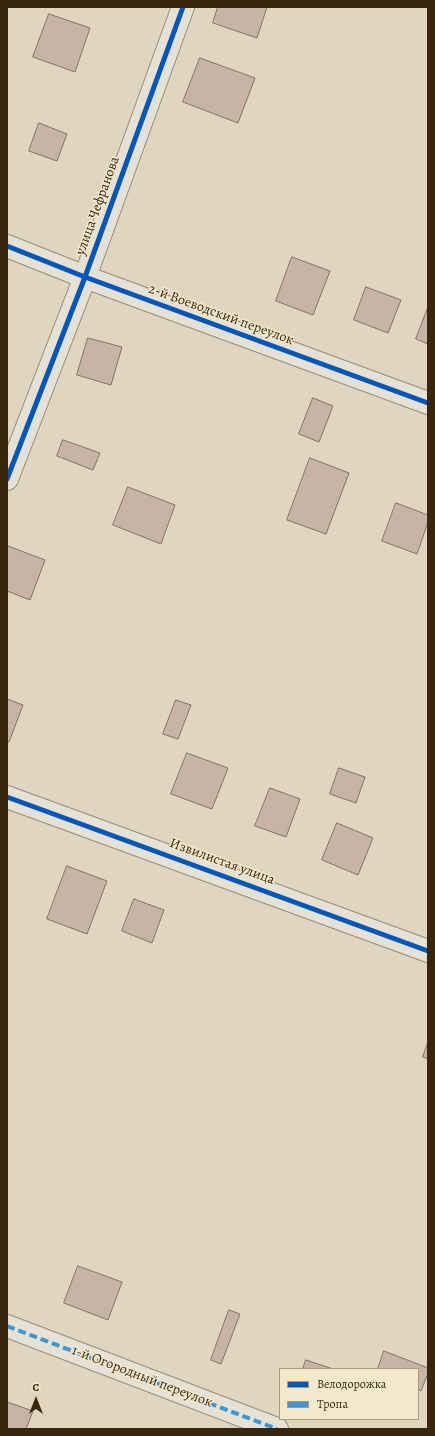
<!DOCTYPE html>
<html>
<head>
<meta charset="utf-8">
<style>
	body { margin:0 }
	#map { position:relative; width:435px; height:1436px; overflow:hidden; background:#e0d6bf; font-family:Alegreya,serif }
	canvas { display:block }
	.frame { position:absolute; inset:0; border:8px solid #38270e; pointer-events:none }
	.legend { position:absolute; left:279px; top:1368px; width:140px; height:52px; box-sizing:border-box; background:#f4e8cc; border:1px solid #a99b80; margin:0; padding:5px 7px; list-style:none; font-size:12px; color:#38270e }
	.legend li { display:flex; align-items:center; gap:8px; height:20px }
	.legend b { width:20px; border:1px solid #a99b80 }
	.north { position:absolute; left:16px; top:1380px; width:40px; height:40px; -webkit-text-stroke:3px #f4e8cc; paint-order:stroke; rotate:0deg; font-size:11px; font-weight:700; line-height:16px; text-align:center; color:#38270e }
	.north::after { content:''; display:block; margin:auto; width:14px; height:18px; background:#38270e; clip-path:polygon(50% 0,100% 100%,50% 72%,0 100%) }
</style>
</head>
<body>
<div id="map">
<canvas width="435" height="1436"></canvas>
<div class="frame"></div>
<ul class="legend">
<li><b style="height:5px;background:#0057b8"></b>Велодорожка</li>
<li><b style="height:5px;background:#3e96d2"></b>Тропа</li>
</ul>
<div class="north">С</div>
</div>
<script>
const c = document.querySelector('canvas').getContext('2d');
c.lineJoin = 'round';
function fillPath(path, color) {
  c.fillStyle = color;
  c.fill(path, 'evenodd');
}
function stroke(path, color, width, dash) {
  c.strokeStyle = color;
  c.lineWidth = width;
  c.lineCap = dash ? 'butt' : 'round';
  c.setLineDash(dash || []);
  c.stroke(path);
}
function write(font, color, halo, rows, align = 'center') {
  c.font = font + ' Alegreya,serif';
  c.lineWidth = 3;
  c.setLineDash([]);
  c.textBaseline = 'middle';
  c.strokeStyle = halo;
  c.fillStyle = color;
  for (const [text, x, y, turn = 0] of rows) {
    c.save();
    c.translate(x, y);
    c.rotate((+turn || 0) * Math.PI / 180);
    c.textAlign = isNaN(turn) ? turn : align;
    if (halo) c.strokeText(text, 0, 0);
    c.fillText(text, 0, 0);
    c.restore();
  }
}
const building = new Path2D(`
	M218,7H267L257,38L213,23Z
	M49,14L90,28L75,72L33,57Z
	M200,58L255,78L238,123L183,102Z
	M39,123L67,134L57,161L29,151Z
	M292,257L330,271L313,315L276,301Z
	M366,287L401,300L388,333L354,320Z
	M428,307V344L416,339Z
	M88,338L122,347L111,385L77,375Z
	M313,398L333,406L319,442L299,434Z
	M63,440L100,453L93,470L57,456Z
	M310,458L349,473L326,534L287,520Z
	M128,487L175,505L161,544L113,525Z
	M396,503L428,515V522L417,554L382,541Z
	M8,546L45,560L30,600L7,591Z
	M7,699L23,705L9,742L7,741Z
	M176,700L191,705L178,739L163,734Z
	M187,753L228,768L212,809L171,794Z
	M339,768L365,777L356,803L330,794Z
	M270,788L300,799L286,837L255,826Z
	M337,823L373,838L358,875L322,860Z
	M67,866L107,881L87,934L47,919Z
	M134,899L164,910L152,943L122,931Z
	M428,1042V1059L423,1057Z
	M78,1266L122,1282L108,1320L64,1303Z
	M229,1310L240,1314L221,1364L211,1360Z
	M384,1351L428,1368V1373L421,1391L418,1389V1369H378Z
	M306,1360L333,1369H303Z
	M7,1402L33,1411L26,1429H7Z`);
fillPath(building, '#c7b4a6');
stroke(building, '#7c7465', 1);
const minor = new Path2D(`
	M7,246L85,277L428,403
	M7,479L85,277L183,7
	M7,797L428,951
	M7,1326L277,1429`);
stroke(minor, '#958c7c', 24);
stroke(minor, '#e6e1d5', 22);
stroke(new Path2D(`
	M7,1326L277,1429`), '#3e96d2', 4, [8, 4]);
stroke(new Path2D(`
	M7,246L85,277L428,403
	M7,479L85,277L183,7
	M7,797L428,951`), '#0057b8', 5);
write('14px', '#38270e', '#f4e8cc', [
	["улица Чефранова",98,206,-70],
	["2-й Воеводский переулок",221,315,20],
	["Извилистая улица",222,862,20],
	["1-й Огородный переулок",142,1377,21]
]);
</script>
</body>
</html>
